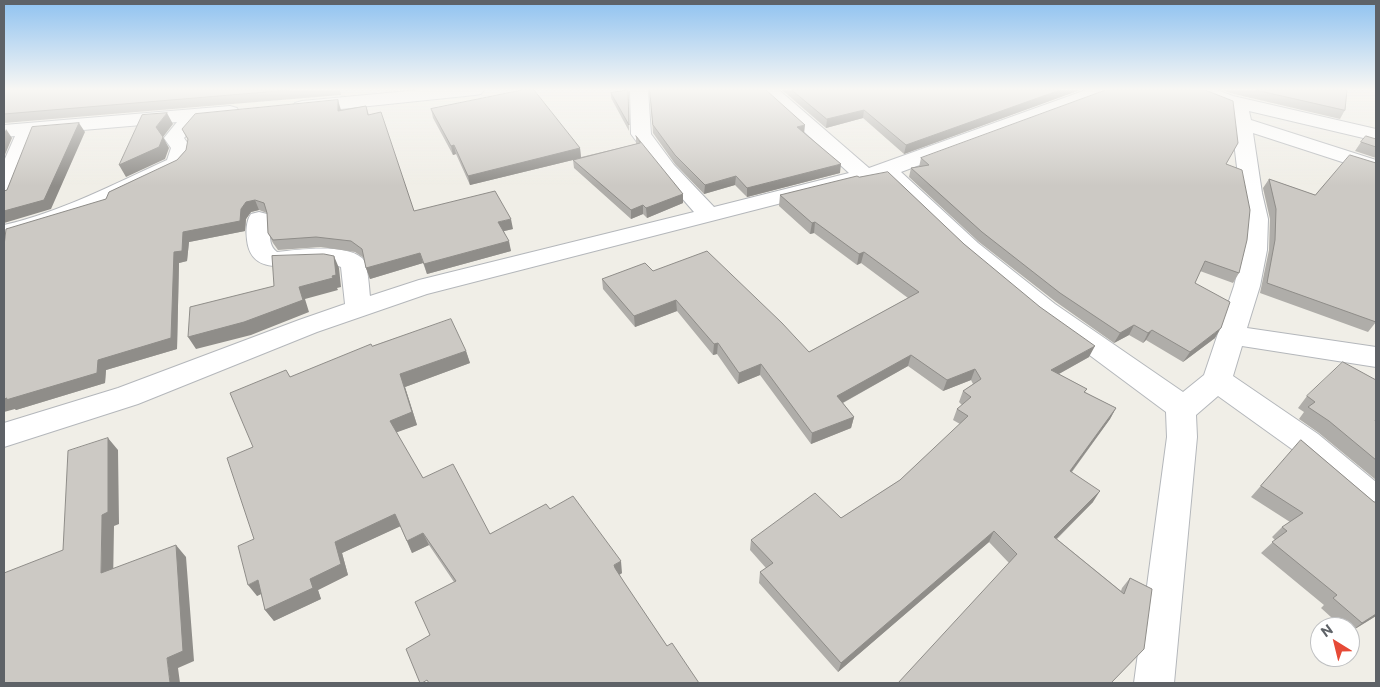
<!DOCTYPE html>
<html>
<head>
<meta charset="utf-8">
<style>
	body { margin:0 }
	#map { position:relative; width:1380px; height:687px; overflow:hidden; background:#f0eee7; font-family:Commissioner,sans-serif }
	canvas { display:block }
	.frame { position:absolute; inset:0; border:5px solid #5e6267; pointer-events:none }
	.north { position:absolute; left:1310px; top:617px; width:50px; height:50px; box-sizing:border-box; background:#fff; border:1px solid #bfc0c2; border-radius:50%; rotate:324deg; font-size:14px; font-weight:700; line-height:20px; text-align:center; color:#5e6267 }
	.north::after { content:''; display:block; margin:auto; width:18px; height:22px; background:#e64a37; clip-path:polygon(50% 0,100% 100%,50% 72%,0 100%) }
</style>
</head>
<body>
<div id="map">
<canvas width="1380" height="687"></canvas>
<div class="frame"></div>
<div class="north">N</div>
</div>
<script>
const c = document.querySelector('canvas').getContext('2d');
c.lineJoin = 'round';
function stroke(path, color, width, dash) {
  c.strokeStyle = color;
  c.lineWidth = width;
  c.lineCap = dash ? 'butt' : 'round';
  c.setLineDash(dash || []);
  c.stroke(path);
}
function fillPath(path, color) {
  c.fillStyle = color;
  c.fill(path, 'evenodd');
}
const street = new Path2D(`
	M419,90H484L481,94L475,95L302,113L295,111L293,107L295,103L302,101Z
	M630,90H648L651,134L674,165L714,207L849,173L759,90H779L869,168L1086,90H1112L1109,94L901,172L978,243L1055,304L1183,392L1204,375L1234,286L1243,250L1246,219L1240,193L1230,108L1195,94L1192,90H1217L1233,96L1376,129V141L1249,111L1251,120L1376,160V173L1253,133L1262,193L1268,219L1267,250L1260,286L1247,328L1376,347V367L1242,346L1233,376L1318,434L1376,482V515L1364,511L1296,452L1218,396L1196,415L1197,437L1174,683H1134L1167,437L1166,412L1037,316L962,253L883,177L427,294L317,332L138,404L4,447V423L118,388L299,320L345,304L341,267C313,254 252,287 247,240C246,232 246,221 251,214L259,212L267,214C275,226 264,242 277,252C298,250 344,243 362,258C368,263 369,287 370,296L419,280L694,212L660,173L631,134Z
	M230,106L237,108L239,112L237,116L200,120L184,138L191,148L189,158L181,168C124,196 67,226 4,239V225C61,212 114,184 167,160L171,148L164,138L177,122L36,134L12,199L4,201V161L15,136L4,137V125Z`);
stroke(street, '#b4b7bb', 2);
fillPath(street, '#fff');
fillPath(new Path2D(`
	M4,90H340L341,95L4,123Z
	M628,90L629,131L611,98V93Z
	M650,90L804,133L840,173L747,197L735,185L704,194L675,164L653,133Z
	M782,90H1080L904,154L863,118L826,128Z
	M1222,90H1347L1345,110L1340,119L1234,94Z
	M366,106L369,115L414,211L513,229L504,231L511,251L427,274L423,263L370,279L366,268L364,258L355,252L321,247L278,250L273,243L268,233L267,213L259,210L251,212L246,219L245,231L189,242L187,261L179,263L177,349L106,370L105,383L16,410L15,409L106,199L177,160L186,150L188,140L182,129L341,110Z
	M431,109L580,148L581,157L636,144V136L683,203L647,218L643,214L631,219L574,168L573,160L470,185L456,154L453,155L433,118Z
	M1376,139V158L1355,151L1361,142Z
	M921,158L1226,164L1239,273L1233,283L1200,271L1195,283L1215,338L1183,362L1146,340L1143,343L1129,335L1114,343L1056,302L979,242L909,177L911,168L919,167Z
	M1269,179L1315,195L1376,322L1368,332L1260,293L1269,250L1270,219L1263,188Z
	M780,195L964,244L1089,357L1059,374L1087,389L1085,392L1116,408L1110,419L1072,472L1093,502L1057,539L1121,591L1122,588L1130,578L1144,649L1009,563L989,542L838,672L759,583L760,572L766,568L750,550L751,540L841,518L900,480L960,424L953,420L957,409L962,405L959,402L963,391L973,384L971,380L943,391L908,366L843,403L854,417L851,428L811,444L760,375L738,384L717,354L713,355L677,311L635,327L603,289L602,279L653,271L809,352L908,298L861,263L857,265L814,233L810,234L779,206Z
	M372,346L466,351L470,363L405,387L417,425L396,432L423,478L490,534L550,509L622,573L619,575L667,646L699,683L430,635L454,582L429,545L412,553L400,526L342,553L348,575L318,590L321,599L274,621L265,610L261,594L257,596L254,539L253,447L290,377Z
	M1307,396L1376,422V480L1319,433L1299,419L1304,412L1298,408Z
	M1301,440L1374,502H1376V616L1350,632V627H1342L1321,608L1324,605L1261,553L1275,540L1272,537L1282,527L1290,522L1251,497Z`), '#afada9');
fillPath(new Path2D(`
	M1060,90H1080L904,154L906,145Z
	M338,100L341,110V120L338,111Z
	M864,110L863,118L826,128L827,119Z
	M167,113L173,124L163,137L169,148L165,159L126,177L119,165L156,127Z
	M79,123L85,132L51,209L4,223V211Z
	M805,125L804,134L797,127Z
	M6,129L12,138L4,157V134Z
	M454,145L456,154L453,155L451,146Z
	M580,148L581,158L470,185L468,176Z
	M841,164L840,173L747,197V188Z
	M736,176L735,185L704,194L705,185Z
	M683,194V203L647,218L646,208Z
	M255,200L259,210L251,212L246,219L245,231L189,242L187,261L179,263L177,349L106,370L105,383L16,410L15,409L4,412V399L98,360L174,252L183,232L241,209L246,202Z
	M643,205V214L631,219V210Z
	M511,219L513,229L500,232L498,222Z
	M815,222L814,233L810,234L812,223Z
	M509,241L511,251L427,274L424,264Z
	M864,252L861,263L857,265L859,254Z
	M420,253L423,263L370,279L366,268Z
	M334,256L339,268L341,287L337,288L338,290L305,299L309,312L251,335L196,349L188,337L299,287L332,276Z
	M676,300L677,311L635,327L634,316Z
	M1134,325L1129,335L1114,343L1120,333Z
	M1221,328L1215,338L1183,362L1190,352Z
	M1152,330L1146,340L1143,343L1148,333Z
	M718,343L717,354L713,355L714,344Z
	M1095,346L1089,357L1046,381L1051,370Z
	M466,351L470,363L405,387L417,425L395,433L390,421L400,374Z
	M911,355L908,366L835,407L837,396Z
	M761,364L760,375L738,384L739,373Z
	M975,369L971,380L943,391L947,380Z
	M1116,408L1110,419L1064,482L1070,471Z
	M854,417L851,428L811,444L812,433Z
	M108,438L118,450L119,524L114,526L113,585L101,573L102,515Z
	M1100,491L1093,502L1048,547L1054,537Z
	M395,514L401,526L342,553L348,575L318,590L321,599L274,621L265,610L310,579L335,542Z
	M994,531L989,542L838,672L841,663Z
	M423,533L429,545L412,553L407,541Z
	M176,545L186,557L194,661L178,668L180,683H170L167,658Z
	M621,561L622,573L616,577L614,565Z
	M258,580L267,591L257,596L248,585Z
	M1376,614V616L1350,632L1362,623Z`), '#8f8d89');
const building = new Path2D(`
	M4,90H290L4,114Z
	M522,90H534L580,148L468,176L454,145L451,146L431,109Z
	M628,90L629,125L611,93Z
	M650,90H766L805,125L797,127L841,164L747,188L736,176L705,185L675,155L653,125Z
	M792,90H1060L906,145L864,110L827,119Z
	M1106,90H1205L1233,101L1238,143L1226,164L1242,170L1250,210L1247,240L1239,273L1205,261L1195,283L1230,302L1221,328L1190,352L1152,330L1148,333L1134,325L1120,333L1060,293L982,232L911,168L929,165L921,158Z
	M1256,90H1347L1345,110Z
	M338,100V111L366,106L368,115L381,112L414,211L495,191L511,219L498,222L509,241L424,264L420,253L366,268L362,249L351,241L316,237L273,240L268,233L267,213L264,203L255,200L246,202L241,209L240,221L183,232L182,251L174,252L171,338L98,360L97,373L6,400L7,398L4,399V246L6,229L106,199L109,192L177,160L186,150L188,139L182,129L195,114Z
	M167,113L156,127L163,137L159,147L119,165L142,115Z
	M79,123L44,200L4,211V191L7,190L32,127Z
	M636,136L683,194L646,208L643,205L631,210L573,160L640,143Z
	M1366,136L1376,139V147L1361,142Z
	M1350,155L1376,163V322L1267,283L1275,240L1276,209L1269,179L1315,195Z
	M888,172L964,244L1040,307L1095,346L1051,370L1087,389L1084,392L1116,408L1070,471L1100,491L1054,537L1124,594L1130,578L1152,589L1144,649L1111,683H898L1017,554L994,531L841,663L760,572L773,563L751,540L815,493L841,518L900,480L968,416L957,409L971,397L963,391L981,379L975,369L947,380L911,355L837,396L854,417L812,433L761,364L739,373L718,343L714,344L676,300L634,316L602,279L645,263L653,271L707,251L782,323L809,352L919,292L864,252L859,254L815,222L812,223L780,195L857,176L859,177Z
	M324,254L334,256L336,275L332,276L333,278L299,287L303,300L244,322L188,337L190,307L274,286L272,256Z
	M451,319L466,351L400,374L412,412L390,421L423,478L453,464L490,534L546,504L550,509L573,496L621,561L614,565L615,568L624,582L667,646L672,643L699,683H429L427,680L422,683H420L406,649L430,635L415,602L456,581L423,533L407,541L395,514L335,542L341,564L310,579L313,588L265,610L258,580L248,585L238,546L254,539L227,458L253,447L230,393L286,370L290,377L371,344L372,346Z
	M1343,362L1376,380V419L1375,421L1376,422V460L1329,421L1308,407L1315,402L1307,396Z
	M108,438V512L102,515L101,573L176,545L183,651L167,658L170,683H4V573L63,550L68,451Z
	M1301,440L1374,502H1376V614L1362,623L1333,598L1337,595L1272,542L1287,531L1282,527L1303,513L1261,486Z`);
fillPath(building, '#ccc9c4');
stroke(building, '#8f8d89', 1);
const sky = c.createLinearGradient(0, 0, 0, 186);
sky.addColorStop(0, '#8fc2f0');
sky.addColorStop(0.48, '#f8f7f4');
sky.addColorStop(1, '#f8f7f400');
c.fillStyle = sky;
c.fillRect(0, 0, 1380, 186);
</script>
</body>
</html>
